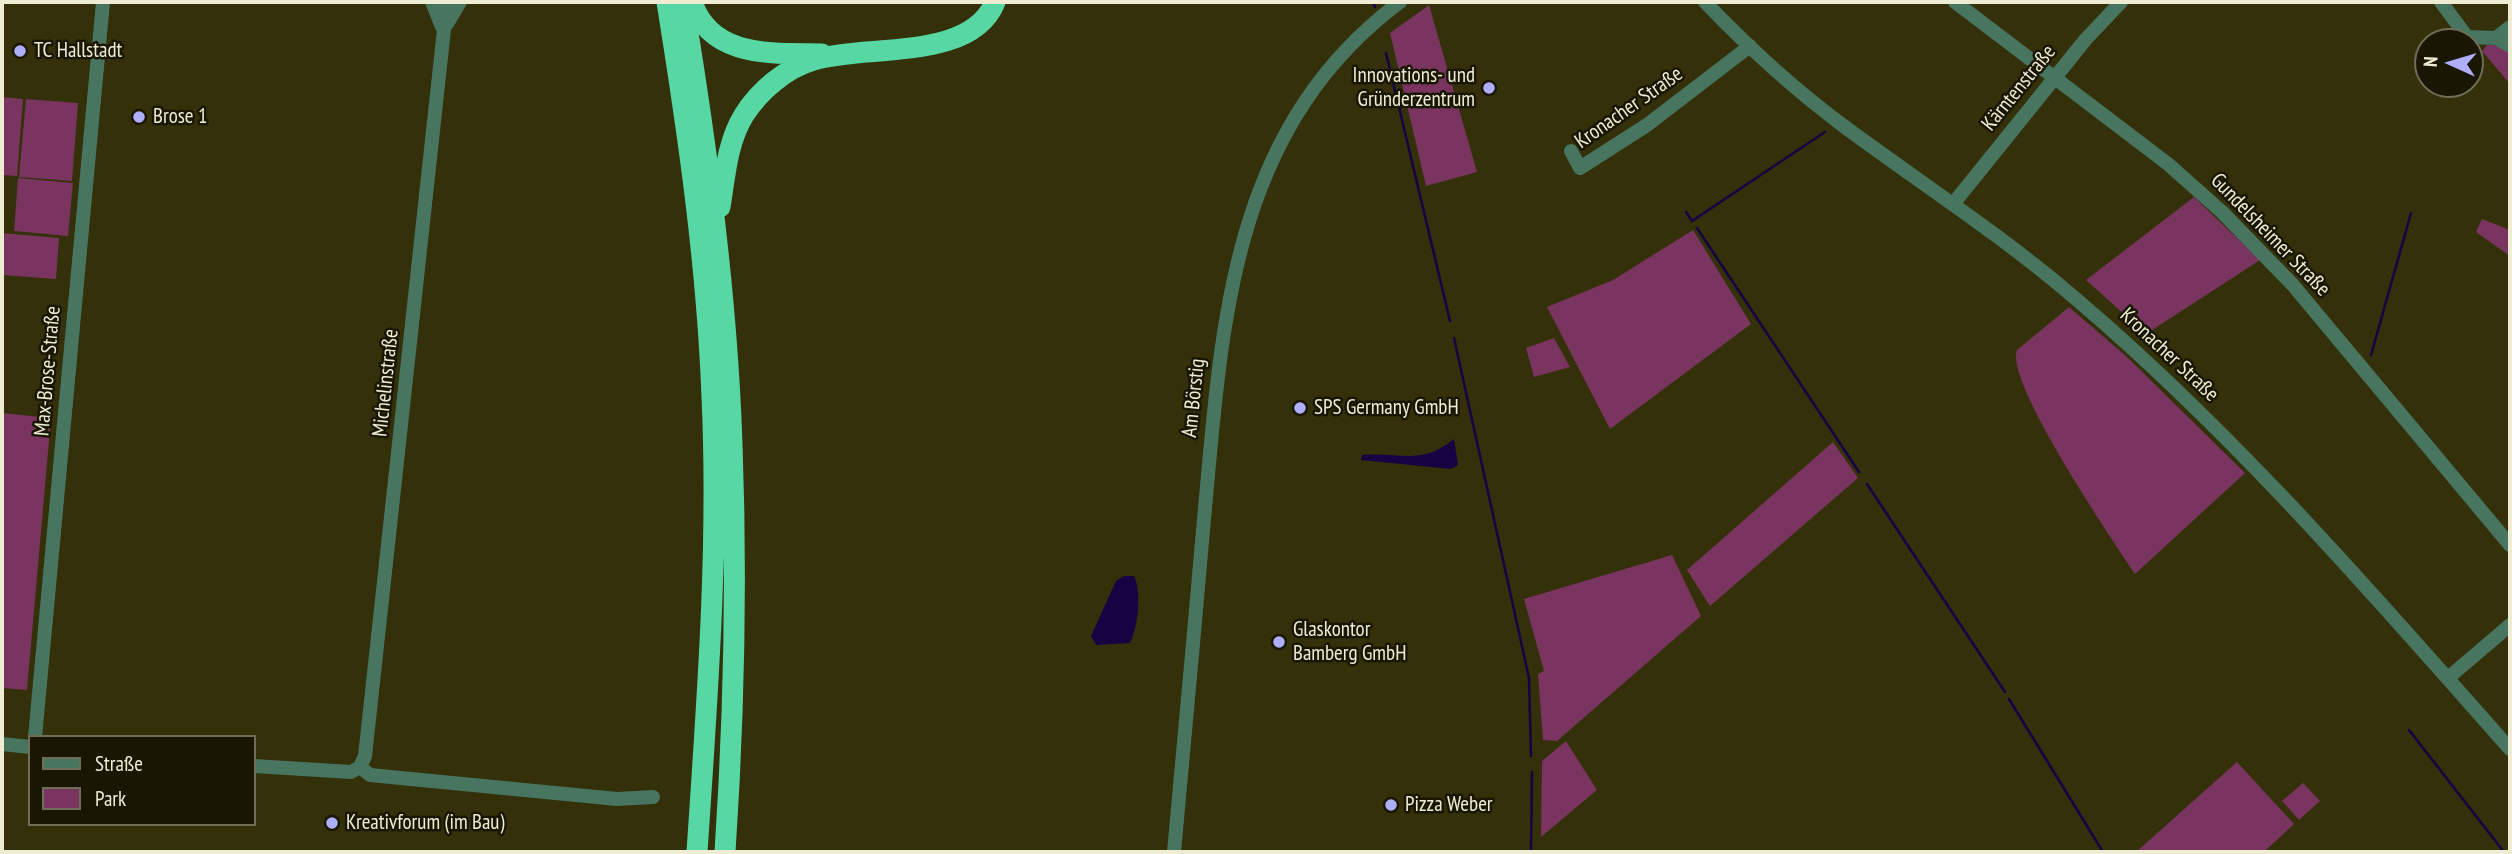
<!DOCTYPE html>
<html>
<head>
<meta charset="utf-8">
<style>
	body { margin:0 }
	#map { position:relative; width:2512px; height:854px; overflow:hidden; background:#33300a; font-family:"PT Sans Narrow",sans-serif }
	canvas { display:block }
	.frame { position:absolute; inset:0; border:4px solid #eeedd3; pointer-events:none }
	.legend { position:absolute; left:28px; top:735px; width:228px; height:91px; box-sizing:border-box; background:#191704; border:2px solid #6e6d57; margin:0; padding:9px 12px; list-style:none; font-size:21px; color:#eeedd3 }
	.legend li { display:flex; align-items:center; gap:14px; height:35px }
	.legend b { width:35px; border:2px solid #6e6d57 }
	.north { position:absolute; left:2414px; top:28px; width:70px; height:70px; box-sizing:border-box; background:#191704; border:2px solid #6e6d57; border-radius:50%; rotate:274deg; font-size:19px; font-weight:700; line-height:28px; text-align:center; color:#eeedd3 }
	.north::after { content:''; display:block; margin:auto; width:24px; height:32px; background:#afaefa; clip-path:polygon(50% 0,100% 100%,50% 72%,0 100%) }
</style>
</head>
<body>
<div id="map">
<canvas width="2512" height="854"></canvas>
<div class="frame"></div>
<ul class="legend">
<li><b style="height:9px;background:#477560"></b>Straße</li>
<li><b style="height:19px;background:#79355f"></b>Park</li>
</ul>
<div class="north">N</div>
</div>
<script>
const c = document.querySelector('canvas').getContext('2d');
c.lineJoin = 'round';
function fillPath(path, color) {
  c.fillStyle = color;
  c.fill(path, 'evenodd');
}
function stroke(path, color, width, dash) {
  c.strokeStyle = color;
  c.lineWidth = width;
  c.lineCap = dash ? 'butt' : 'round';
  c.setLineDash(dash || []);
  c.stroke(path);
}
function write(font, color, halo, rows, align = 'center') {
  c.font = font + ' "PT Sans Narrow",sans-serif';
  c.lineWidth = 5;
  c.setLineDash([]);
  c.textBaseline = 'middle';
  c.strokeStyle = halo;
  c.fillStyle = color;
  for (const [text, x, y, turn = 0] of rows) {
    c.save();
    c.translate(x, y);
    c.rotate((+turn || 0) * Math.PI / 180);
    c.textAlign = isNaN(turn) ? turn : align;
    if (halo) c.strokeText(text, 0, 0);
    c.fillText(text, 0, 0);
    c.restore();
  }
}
fillPath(new Path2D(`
	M1429,5L1477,172L1426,186L1390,33Z
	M2487,45H2494L2510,52V84L2482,51Z
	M2,97L23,99L17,176L2,175Z
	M26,99L78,103L72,181L19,177Z
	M18,178L73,183L68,236L14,231Z
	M2194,197L2260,260L2146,334L2086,280Z
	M2482,219L2510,230V256L2476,232Z
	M1693,230L1751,324L1610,429L1547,307L1613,280Z
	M2,233L59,238L56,279L2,275Z
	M2069,307L2126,356L2245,473L2135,574C2113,541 2004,381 2017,350Z
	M1554,338L1570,367L1534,377L1526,348Z
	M2,413L51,418L27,690L2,688Z
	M1833,442L1858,478L1710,606L1687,570Z
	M1672,555L1701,616L1557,741L1543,740L1538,674L1544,671L1524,599Z
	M1566,741L1597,790L1541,837L1542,761Z
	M2237,762L2294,824L2264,852H2136Z
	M2303,783L2320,801L2299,820L2282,801Z`), '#79355f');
fillPath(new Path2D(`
	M1454,439L1458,465L1451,469L1361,460L1362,455C1401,452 1421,466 1454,439Z
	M1124,576H1134C1142,593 1138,627 1130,643L1096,645L1091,636L1116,581Z`), '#150344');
stroke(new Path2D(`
	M1373,2L1375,7
	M1386,53L1450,321
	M1686,212L1692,221L1825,132
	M1697,228L1859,472
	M1454,338L1529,678L1531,756
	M2371,355L2411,213
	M1867,484L2005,692
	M2009,699L2103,852
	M2409,730L2504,852
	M1531,852L1532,772`), '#150344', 2.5);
stroke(new Path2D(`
	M432,2L442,27
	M1705,2C1748,47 1795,90 1845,127C1922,184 2003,236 2076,299C2235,434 2372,593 2510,749
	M1955,2L2168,164L2222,212L2292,284L2510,545
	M2441,2L2467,37L2496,38
	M447,24L460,2
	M2510,27L2496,38L2510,46
	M1571,151L1580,168L1647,125L1750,46
	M1953,204L2086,39L2121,2
	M2448,678L2510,625
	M35,737L103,2
	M2,744L30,747
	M254,766L351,772L360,767L365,756L447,2
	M360,767L370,775L617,799L653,797
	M1174,852C1185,741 1194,630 1204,519C1222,326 1229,130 1400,2`), '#477560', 14);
stroke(new Path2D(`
	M667,2C688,133 707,264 712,397C719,548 707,701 697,852
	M683,2C707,148 727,296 732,444C737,580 734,717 725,852
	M692,2C711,59 773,53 822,54
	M720,207C725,177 727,142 744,115C759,91 786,68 814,60C865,44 971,62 995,2`), '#56d7a4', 21);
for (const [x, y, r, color] of [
	[20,51,7,"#afaefa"],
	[1489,88,7,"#afaefa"],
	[139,117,7,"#afaefa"],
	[1300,408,7,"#afaefa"],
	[1279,642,7,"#afaefa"],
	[1391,805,7,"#afaefa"],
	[332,823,7,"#afaefa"]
]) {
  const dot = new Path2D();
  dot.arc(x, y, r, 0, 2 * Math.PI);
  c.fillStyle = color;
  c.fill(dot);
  stroke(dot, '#191704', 2.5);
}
write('21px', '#eeedd3', '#191704', [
	["TC Hallstadt",34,51],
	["Innovations- und",1475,76,"right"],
	["Gründerzentrum",1475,100,"right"],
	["Brose 1",153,117],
	["SPS Germany GmbH",1314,408],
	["Glaskontor",1293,630],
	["Bamberg GmbH",1293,654],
	["Pizza Weber",1405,805],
	["Kreativforum (im Bau)",346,823]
], 'left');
write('21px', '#eeedd3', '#191704', [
	["Kärntenstraße",2019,88,-51],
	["Kronacher Straße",1629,108,-35],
	["Gundelsheimer Straße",2270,235,46],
	["Kronacher Straße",2169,355,43],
	["Max-Brose-Straße",48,371,-85],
	["Michelinstraße",386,383,-84],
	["Am Börstig",1194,398,-84]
]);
</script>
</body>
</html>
